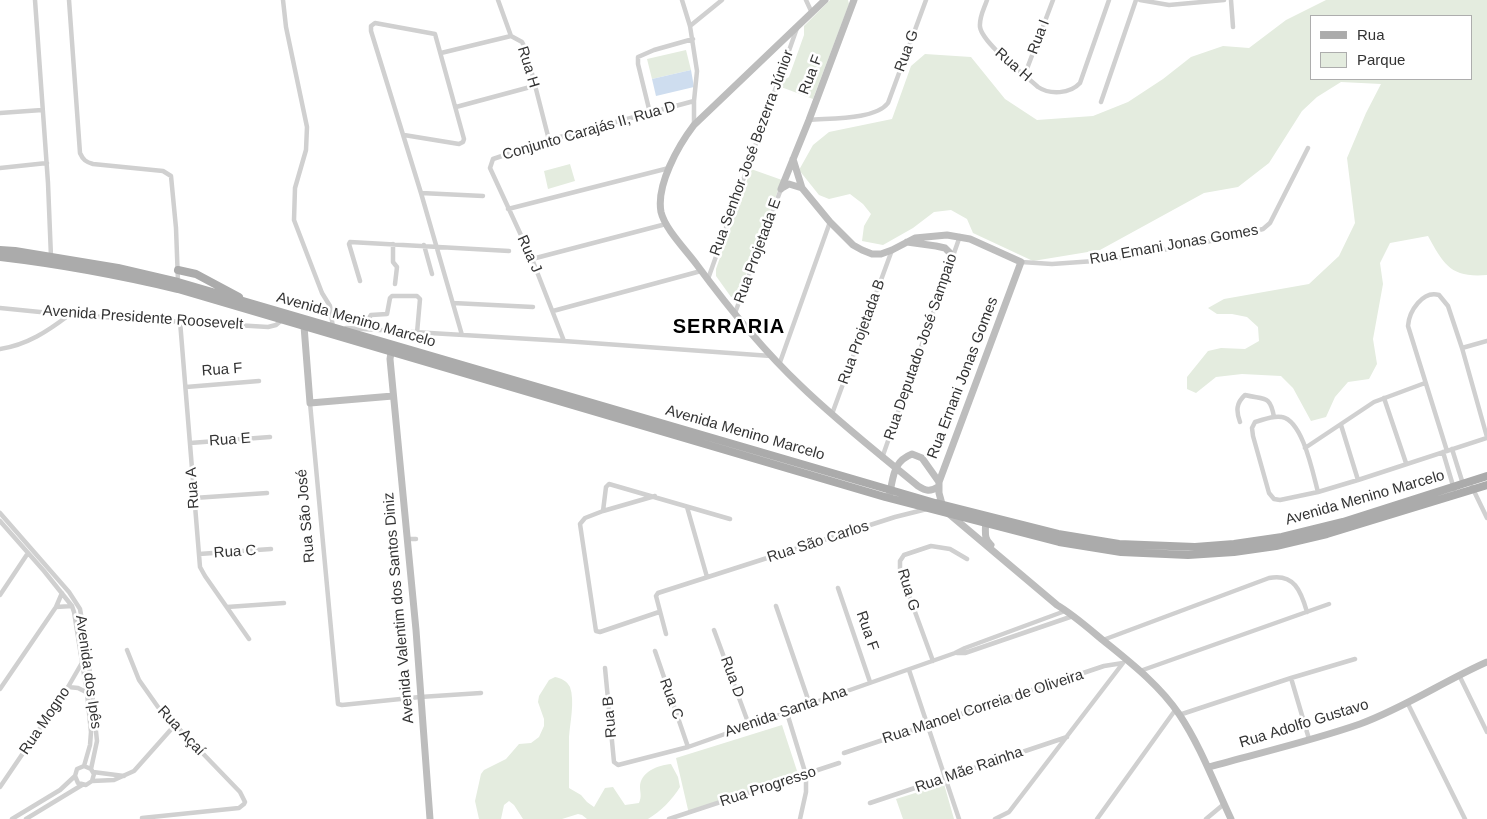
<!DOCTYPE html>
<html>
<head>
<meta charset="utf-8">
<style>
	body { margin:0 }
	#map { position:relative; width:1487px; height:819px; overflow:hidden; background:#fff; font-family:Helvetica,sans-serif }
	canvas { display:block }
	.legend { position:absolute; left:1310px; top:15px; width:162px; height:65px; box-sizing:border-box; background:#fff; border:1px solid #adadad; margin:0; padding:6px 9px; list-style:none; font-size:15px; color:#333 }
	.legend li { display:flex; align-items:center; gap:10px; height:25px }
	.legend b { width:25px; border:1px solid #adadad }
</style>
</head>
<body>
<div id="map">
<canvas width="1487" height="819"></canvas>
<ul class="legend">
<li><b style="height:6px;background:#ababab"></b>Rua</li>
<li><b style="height:14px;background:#e4ecdf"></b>Parque</li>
</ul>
</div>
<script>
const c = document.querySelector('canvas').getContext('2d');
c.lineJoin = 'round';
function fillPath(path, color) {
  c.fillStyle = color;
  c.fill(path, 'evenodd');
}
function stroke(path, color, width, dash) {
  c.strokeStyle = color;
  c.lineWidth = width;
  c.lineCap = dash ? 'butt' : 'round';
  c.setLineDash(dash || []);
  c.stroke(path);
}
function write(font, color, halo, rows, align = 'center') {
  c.font = font + ' Helvetica,sans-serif';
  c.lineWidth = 5;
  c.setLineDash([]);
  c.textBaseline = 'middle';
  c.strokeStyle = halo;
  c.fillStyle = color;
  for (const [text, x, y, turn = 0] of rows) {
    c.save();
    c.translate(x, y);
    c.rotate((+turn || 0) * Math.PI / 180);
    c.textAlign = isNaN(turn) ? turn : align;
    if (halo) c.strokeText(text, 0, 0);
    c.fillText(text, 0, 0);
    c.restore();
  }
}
fillPath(new Path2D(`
	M830,0H848L849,4L813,99L781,87L784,80L789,77L804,35V26Z
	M1326,0H1487V275C1451,278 1444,265 1428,236L1390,243L1380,263L1383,284L1373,339L1377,364L1369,379L1348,382L1335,397L1326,417L1311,421L1293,388L1281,376L1242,374L1216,377L1196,393L1187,389V377L1208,351L1221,348L1245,349L1259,341L1258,327L1247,317L1232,314H1217L1208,308L1224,299L1309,284L1339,256L1355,223L1347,158L1366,113L1381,84L1341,82L1317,97L1302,111L1269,163L1238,187L1204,193L1100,250L1033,261L973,233L967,219L951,210L934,212L913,228L883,245L862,241L864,226L871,214L863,204L850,194L829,199L819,195L799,170L813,145L829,132L892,119L911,66L925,54L971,57L1005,99L1037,120L1093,116L1128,102L1163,79L1191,57L1223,46L1249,48L1286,20ZM1311,16H1471V79H1311Z
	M686,50L691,70L652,79L647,59Z
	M570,164L575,181L548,189L544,171Z
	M751,169L782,180L738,296L731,297L716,276V269Z
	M555,677C561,678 567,681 570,687C575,701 570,723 569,737C569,754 569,771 569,788L581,795L587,802L594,807L605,788L613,787L625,805L639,803C642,796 640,793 640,787C640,772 658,765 671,764L678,777L680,787C673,799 660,812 648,819H587L582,815L578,814L562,819H523L514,805L509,801L504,805L501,819H479L475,801L481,774L484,770L506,759L519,744L531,743L539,737L544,726V719L538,702L539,696L549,680Z
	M782,725L799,777L689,814L676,758Z
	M944,784L954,819H903L896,799Z`), '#e4ecdf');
fillPath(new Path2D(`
	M691,70L694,87L656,96L652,79Z`), '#ceddef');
stroke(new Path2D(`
	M35,0L48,183L51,257
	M69,0L80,153C83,160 86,162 93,164L163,171L171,176L176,228L178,282
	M283,0L286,27L307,127L306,150L295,188L294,220L322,293L330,306L333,328
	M498,0L511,36L522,42L526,50L549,140
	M682,0L690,26L697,71L694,101V125
	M806,0L812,13
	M987,0C984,9 979,17 980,27C983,44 1024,74 1038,87C1050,95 1070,94 1080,83L1109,0
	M1140,0L1169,5L1224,0
	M1231,0L1233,27
	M690,26L722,0
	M441,53L511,36
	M1025,74L1053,0
	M1101,102L1136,0
	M456,107L534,86
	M0,113L42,110
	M650,113L638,64V57L654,50L693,39
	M809,120C830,118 875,120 888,103L926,0
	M404,135L459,144L463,142L464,139L435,34L375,23L371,26V31L421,193L462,335
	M0,168L47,163
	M421,193L483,196
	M508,209L669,168
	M393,244V262L397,267L395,284
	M424,245L432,274
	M532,259L666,224
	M1021,262L1052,264L1109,260L1232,237L1263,229L1270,223L1308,148
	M708,279L797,28
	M360,281L349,244L350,242L509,251
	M453,303L533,307
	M0,308L70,315L268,327L276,325L283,319
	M553,311L701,271
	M735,313L781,189
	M180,321L200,567L205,576L249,639
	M346,328L564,341L771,356
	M367,329L368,320L371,315L387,314L390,298L392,296H417L420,299L417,333
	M564,341L532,259L490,168L493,159L549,140L694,101
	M1462,348L1487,341
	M0,349C27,345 48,331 69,315
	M779,365L830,222
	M186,387L259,381
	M1384,398L1406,463
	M310,403L338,704L342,705L420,697L481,693
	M832,414L892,250
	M1240,422C1236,411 1236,403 1245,395C1264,400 1270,394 1274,417
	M1341,425L1358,480
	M190,443L270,437
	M1305,448L1374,402L1425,383
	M1452,449L1463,484
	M1447,451L1408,326C1409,311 1423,290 1439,295L1448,306L1462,348L1487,437
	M1443,452L1454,489
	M882,458L960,236
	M1472,487L1487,518
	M1318,492C1313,474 1303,421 1282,417C1273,415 1263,420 1255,422L1252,428L1253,436L1269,493L1274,499L1280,500L1318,492L1358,480L1487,438
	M655,496L603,511L585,518L580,524L596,631L600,632L659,612
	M194,498L267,493
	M687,507L707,577
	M603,511L606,487L609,484L730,519
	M0,513L69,592L80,609L88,655L97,741L91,769
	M0,521L44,571L72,606L74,612L87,693L91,732L90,745L84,766L77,769L75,776L78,783L86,785L92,781L94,774L91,769L84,766
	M407,539H416
	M199,554L271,549
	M838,588L870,682
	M0,595L28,553
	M776,606L810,705
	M56,607L72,606
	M227,607L284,603
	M714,630L749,725
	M666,634L656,596L658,593L895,517L927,509
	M1103,640L1269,578C1294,573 1301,591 1307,612
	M127,650L139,680L158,707L240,792L245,802L244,804L239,808L142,818
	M655,651L688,747
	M957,653H965L1073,616
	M933,661L900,571V561L904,555L931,546L950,549L967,559
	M605,668L614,762L618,765L688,747L955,653L965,648L1065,611
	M909,670L959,819
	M1140,671L1329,604
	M1459,675L1487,732
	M1291,678L1309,739
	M68,687L78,688L88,693
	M0,689L56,607L62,593
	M1407,702L1465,819
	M787,713L806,775V792L800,819
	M1179,715L1291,678L1355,659
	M844,753L1104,666L1123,663
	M93,772L124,776
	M92,781L114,780L134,771L174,726
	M0,787L68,687L83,661
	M870,803L1067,737
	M12,819L60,790L75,776
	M26,819L82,785
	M669,819L839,763
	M995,819L1009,812L1123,663
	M1097,819L1176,709
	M1206,819L1224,804`), '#d0d0d0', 4.5);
stroke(new Path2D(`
	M825,0L694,125C678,146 656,185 661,212C665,229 686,250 697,265C728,307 762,349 800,385C837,421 878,453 918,486C926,491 930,492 938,487
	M793,159L802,188L830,222L853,245L862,250L872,254H881L892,250L915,238L947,235L970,239L1021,262L939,482V493L942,504
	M782,188L789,184L802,188
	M781,189L809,120L854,0
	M907,242L936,246L945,248L950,253L952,263
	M304,326L310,403L393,396
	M392,346L390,359L416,630L430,819
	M889,496C894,477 892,462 912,454L922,458L939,482
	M948,513L1057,605C1072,614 1086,626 1099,637C1127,660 1158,683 1179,714C1201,747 1214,783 1231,819
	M985,518C987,528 982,538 991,545
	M1209,767C1259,753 1311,741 1360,724C1404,708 1444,681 1487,662`), '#bdbdbd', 7);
stroke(new Path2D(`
	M0,250L15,251L118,268L178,282L935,503L1058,534L1119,544L1195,547L1234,544L1282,537L1343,522L1487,476
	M0,257C60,264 119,275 178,289L885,497L1059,542L1121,552L1188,555L1234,552L1276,546L1327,534L1487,485
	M178,270L196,274L239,297`), '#ababab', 8);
write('15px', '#333', '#fff', [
	["Rua I",1039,37,-69],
	["Rua G",907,51,-70],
	["Rua H",1013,65,41],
	["Rua H",528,67,73],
	["Rua F",811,75,-69],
	["Conjunto Carajás II, Rua D",589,131,-16],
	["Rua Senhor José Bezerra Júnior",752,153,-70],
	["Rua Emani Jonas Gomes",1174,245,-10],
	["Rua Projetada E",758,251,-70],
	["Rua J",529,254,66],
	["Avenida Presidente Roosevelt",143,318,4],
	["Avenida Menino Marcelo",356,320,16],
	["Rua Projetada B",862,332,-70],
	["Rua Deputado José Sampaio",921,347,-71],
	["Rua F",222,370,-4],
	["Rua Ernani Jonas Gomes",963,378,-69],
	["Avenida Menino Marcelo",745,433,16],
	["Rua E",230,440,-4],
	["Rua A",193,488,-94],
	["Avenida Menino Marcelo",1365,498,-16],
	["Rua São José",306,516,-95],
	["Rua São Carlos",818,542,-18],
	["Rua C",235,552,-4],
	["Rua G",908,590,73],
	["Avenida Valentim dos Santos Diniz",399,608,-95],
	["Rua F",867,631,71],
	["Avenida dos Ipês",88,672,82],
	["Rua D",732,677,70],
	["Rua C",671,699,70],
	["Rua Manoel Correia de Oliveira",983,707,-18],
	["Avenida Santa Ana",786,712,-19],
	["Rua B",610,717,-95],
	["Rua Mogno",45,721,-56],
	["Rua Adolfo Gustavo",1304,724,-17],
	["Rua Açaí",181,731,47],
	["Rua Mãe Rainha",969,770,-19],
	["Rua Progresso",768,787,-18]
]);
c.letterSpacing = '1px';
write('bold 20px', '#000', '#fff', [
	["SERRARIA",729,327]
]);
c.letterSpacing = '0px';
</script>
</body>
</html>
